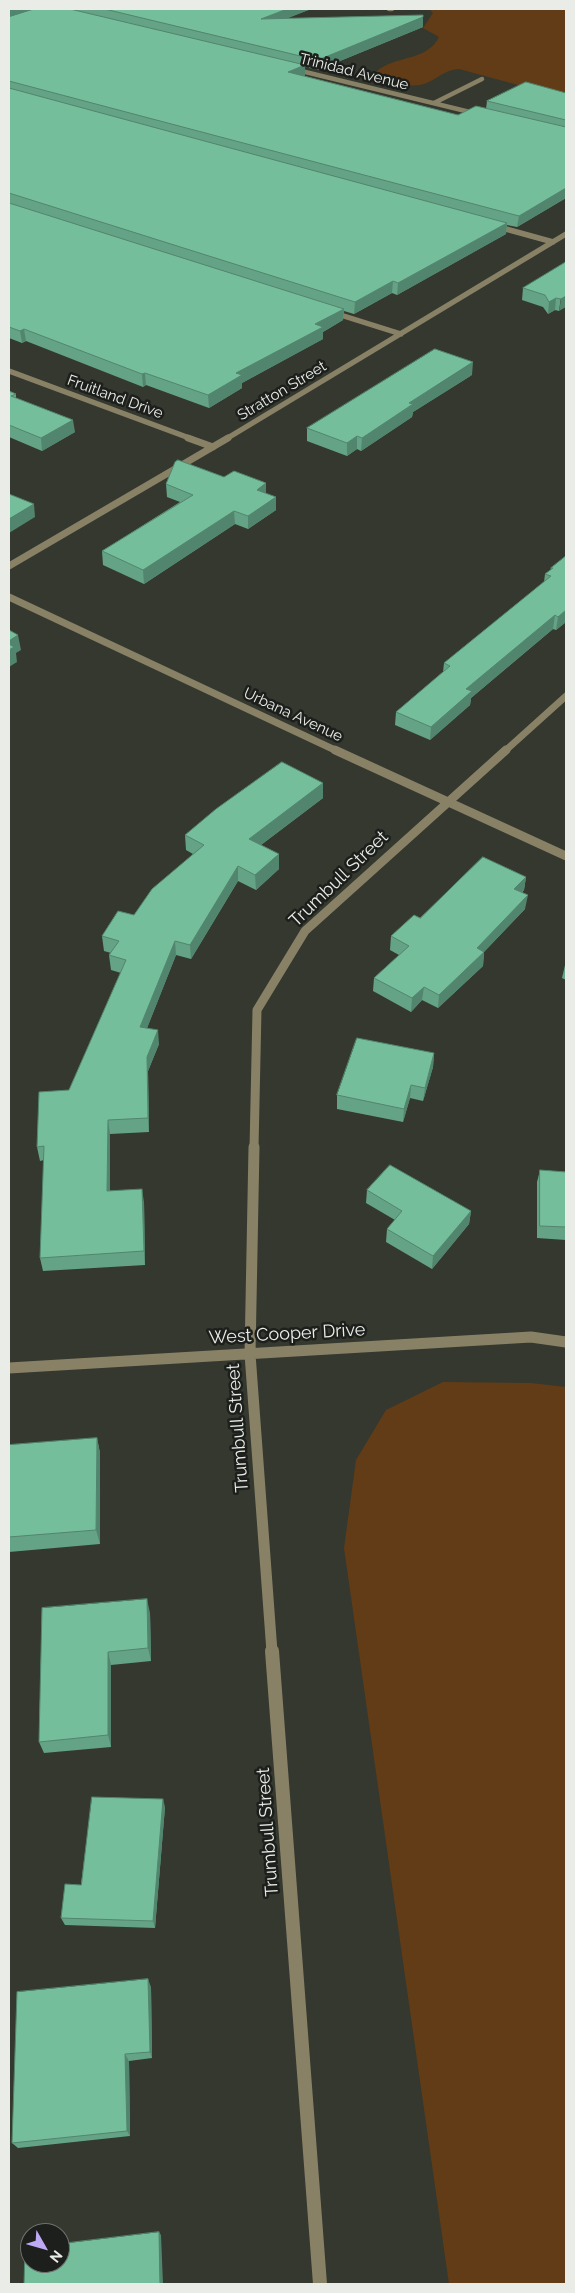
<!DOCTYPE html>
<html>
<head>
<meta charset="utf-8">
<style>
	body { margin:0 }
	#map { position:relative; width:575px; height:2293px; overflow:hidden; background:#34382f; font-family:Raleway,sans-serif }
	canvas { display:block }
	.frame { position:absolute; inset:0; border:10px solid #eaede7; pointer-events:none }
	.north { position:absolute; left:20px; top:2223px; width:50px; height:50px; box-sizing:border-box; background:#1c1f1b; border:1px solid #6e716d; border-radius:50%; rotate:128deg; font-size:14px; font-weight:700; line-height:20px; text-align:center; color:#eaede7 }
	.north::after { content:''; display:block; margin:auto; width:18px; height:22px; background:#bea9f4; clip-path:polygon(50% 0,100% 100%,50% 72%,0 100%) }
</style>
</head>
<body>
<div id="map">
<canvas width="575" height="2293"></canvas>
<div class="frame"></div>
<div class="north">N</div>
</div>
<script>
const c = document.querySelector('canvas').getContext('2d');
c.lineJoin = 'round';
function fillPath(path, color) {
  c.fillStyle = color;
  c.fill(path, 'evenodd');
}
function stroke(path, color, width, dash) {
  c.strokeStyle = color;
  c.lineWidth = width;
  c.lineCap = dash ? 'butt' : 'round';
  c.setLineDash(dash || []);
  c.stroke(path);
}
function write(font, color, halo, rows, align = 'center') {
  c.font = font + ' Raleway,sans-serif';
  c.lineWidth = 5;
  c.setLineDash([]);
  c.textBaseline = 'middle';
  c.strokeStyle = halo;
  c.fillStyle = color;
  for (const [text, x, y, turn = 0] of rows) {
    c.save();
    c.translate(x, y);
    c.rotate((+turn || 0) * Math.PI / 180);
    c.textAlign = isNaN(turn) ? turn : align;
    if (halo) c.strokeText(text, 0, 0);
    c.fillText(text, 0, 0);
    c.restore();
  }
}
fillPath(new Path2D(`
	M429,9H566V98L459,69C446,70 442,75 431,81C414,91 390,82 373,76C376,74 378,69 381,68C399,56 428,60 439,37L423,28L433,13Z
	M443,1382L531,1383L566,1387V2284H449L344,1548L356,1460L386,1410Z`), '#623c17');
stroke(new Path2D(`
	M389,9H392
	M293,69L478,114
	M434,103L482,79`), '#888166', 4.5);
stroke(new Path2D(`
	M495,226L553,242
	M331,312L401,334
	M9,371L192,439
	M226,439L566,234`), '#888166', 5.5);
stroke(new Path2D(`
	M188,438L213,447
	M9,566L228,438
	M9,597L337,751
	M505,751L566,696`), '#888166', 7);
stroke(new Path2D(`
	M335,750L566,856
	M254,1148L257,1010L305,931L506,750`), '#888166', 9);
stroke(new Path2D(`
	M254,1147L250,1354L272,1652
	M9,1368L531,1337L566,1342`), '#888166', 11);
stroke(new Path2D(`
	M272,1651L320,2284`), '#888166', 14);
fillPath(new Path2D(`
	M9,9H311L287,18L423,27L318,70L305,67V76H304L458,115L486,109L487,101L566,93V198L517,227L507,225L506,234L397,295L392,293L354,314L344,311L343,320L323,332V339L242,383V388L209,408L146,385L143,387L26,341L22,343L9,338Z
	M566,262L559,311L555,310L548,314L543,307L522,300L523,288Z
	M472,375L413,412L412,417L361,451L357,449L347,456L307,441V428Z
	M9,391L16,394V398L75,432L42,451L9,437Z
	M166,484L266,493L276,510L248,529L235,524L144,584L103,565L102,551L180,502L167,497Z
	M566,556V622L556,630L553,629L471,698L470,705L430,740L395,725L396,712L443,672L444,663L544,582L545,574L551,570V568Z
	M323,783V798L261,845L279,869L256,890L238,881L191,959L176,955L147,1028L159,1044L148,1071L149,1132L110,1134V1191L144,1202L145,1265L43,1271L40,1258L44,1160L40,1161L37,1147L69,1090L121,973L111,970L109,955L111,953L104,951L102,936L134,915L193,854L186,850L185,835Z
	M526,877L524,890L522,893L525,909L484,952L483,966L438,1008L422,1000L411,1012L373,991L374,978L399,955L390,950L391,936L420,918Z
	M566,963V980L562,978L565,965Z
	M434,1053L433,1067L423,1101L410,1098L403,1122L337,1109V1095Z
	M540,1170L566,1172V1240L537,1238V1182Z
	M367,1190L471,1211L469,1224L432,1269L386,1242L387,1229L395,1220L366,1203Z
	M97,1438L100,1453V1544L9,1552V1445Z
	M42,1608L150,1613L151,1661L111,1665V1747L44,1753L39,1742Z
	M165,1807L155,1928L65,1925L61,1918L81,1885Z
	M151,1987L152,2058L129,2061L130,2136L18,2148L12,2143Z`), '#65a386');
fillPath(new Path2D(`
	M9,9H39L9,19Z
	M287,9H311L261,29V19Z
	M423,17V27L318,70V60Z
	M305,65V76L288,83V72Z
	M566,188V198L517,227L519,216Z
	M9,193L10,205H9Z
	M507,223L506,234L397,295L398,283Z
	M393,281L392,293L354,314L355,302Z
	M566,296V307L559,311L561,299Z
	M556,298L555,310L548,314L549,302Z
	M344,309L343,320L323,332V339L242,383V388L209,408L208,395L236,373L315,324Z
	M24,329L26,341L22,343L20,331Z
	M473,362L472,375L413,412L412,417L361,451L362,438L409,403Z
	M145,373L146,385L143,387L142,374Z
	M73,420L75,432L42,451L41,438Z
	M357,436V449L347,456V443Z
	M266,483V496L257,490Z
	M276,497V510L248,529V516Z
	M34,504L35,517L9,533V519Z
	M234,511L235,524L144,584L143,570Z
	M566,610V622L556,630L558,617Z
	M555,615L553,629L471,698L470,705L430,740L431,727L466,689Z
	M18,635L21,650L16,653L17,662L9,667V641Z
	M323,783V798L249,854V839Z
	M279,854V869L256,890L255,875Z
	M238,866V881L191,959L190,945Z
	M526,877L524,890L512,903L514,889Z
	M528,895L525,909L479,957L484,952L483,966L438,1008L439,995L477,948Z
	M175,941L176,955L142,1041L140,1027Z
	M424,987L422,1000L411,1012L412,998Z
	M158,1030L159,1044L148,1071L149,1132L148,1118L147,1057Z
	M434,1053L433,1067L423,1101L425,1088Z
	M411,1085L410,1098L403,1122L404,1109Z
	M108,1120L110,1134V1205L107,1191Z
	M142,1189L144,1202L145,1265L144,1251Z
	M471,1211L469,1224L432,1269L433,1256Z
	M97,1438L100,1453V1544L96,1530Z
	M147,1599L150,1613L151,1661L148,1648Z
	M108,1652L111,1665V1747L108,1735Z
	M163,1799L165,1807L155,1928L153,1921Z
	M148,1979L151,1987L152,2058L150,2052Z
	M125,2054L129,2061L130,2136L127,2131Z
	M159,2232L161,2235L163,2284H160Z`), '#52856d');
const building = new Path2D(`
	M34,9H70L305,65L288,72L458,115L476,106L566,127V188L519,216L9,81V17Z
	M105,9H287L261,19L423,15V17L318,60Z
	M526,82L566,93V120L487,101Z
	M9,88L507,223L398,283L393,281L355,302L9,193Z
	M9,203L344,309L315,324L323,327L236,373L242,375L208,395L145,373L142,374L24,329L20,331L9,327Z
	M566,262V296L561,299L556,298L549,302L545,295L523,288Z
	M435,349L473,362L409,403L413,404L362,438L357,436L347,443L307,428Z
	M9,391L16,394L11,396L73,420L41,438L9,425Z
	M178,460L224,477L234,471L266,483L257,490L276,497L248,516L234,511L143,570L102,551L193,495L166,484L175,462Z
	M9,494L34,504L9,519Z
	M566,556V610L558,617L555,615L466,689L472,691L431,727L396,712L450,666L444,663L551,576L545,574L553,568H551Z
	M9,630L18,635L9,641Z
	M9,644L14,647L9,650Z
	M282,762L323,783L249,839L279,854L255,875L238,866L190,945L175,941L140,1027L158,1030L147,1057L148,1118L108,1120L107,1191L142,1189L144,1251L40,1258L44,1146L37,1147L39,1092L69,1090L126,960L109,955L119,941L102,936L118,911L134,915L152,889L204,845L185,835L216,809Z
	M483,857L526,877L514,889L528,895L477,948L484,952L439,995L424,987L412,998L374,978L409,946L391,936L414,915L420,918Z
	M357,1038L434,1053L425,1088L411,1085L404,1109L337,1095Z
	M390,1165L471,1211L433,1256L387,1229L402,1211L367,1190Z
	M540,1170L566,1172V1227L540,1226Z
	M97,1438L96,1530L9,1537V1445Z
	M147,1599L148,1648L108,1652V1735L39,1742L42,1608Z
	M92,1797L163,1799L153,1921L61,1918L65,1884L81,1885Z
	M148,1979L150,2052L125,2054L127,2131L12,2143L17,1992Z
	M159,2232L160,2284H24L25,2248L30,2247V2263H60V2244Z`);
fillPath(building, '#75be9c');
stroke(building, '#52856d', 1);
write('15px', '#eaede7', '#1c1f1b', [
	["Trinidad Avenue",354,72,14],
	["Stratton Street",282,391,-31],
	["Fruitland Drive",115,397,20],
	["Urbana Avenue",293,715,25]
]);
write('18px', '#eaede7', '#1c1f1b', [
	["Trumbull Street",339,879,-44],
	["West Cooper Drive",287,1334,-3],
	["Trumbull Street",238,1428,-94],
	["Trumbull Street",268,1832,-94]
]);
</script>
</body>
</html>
